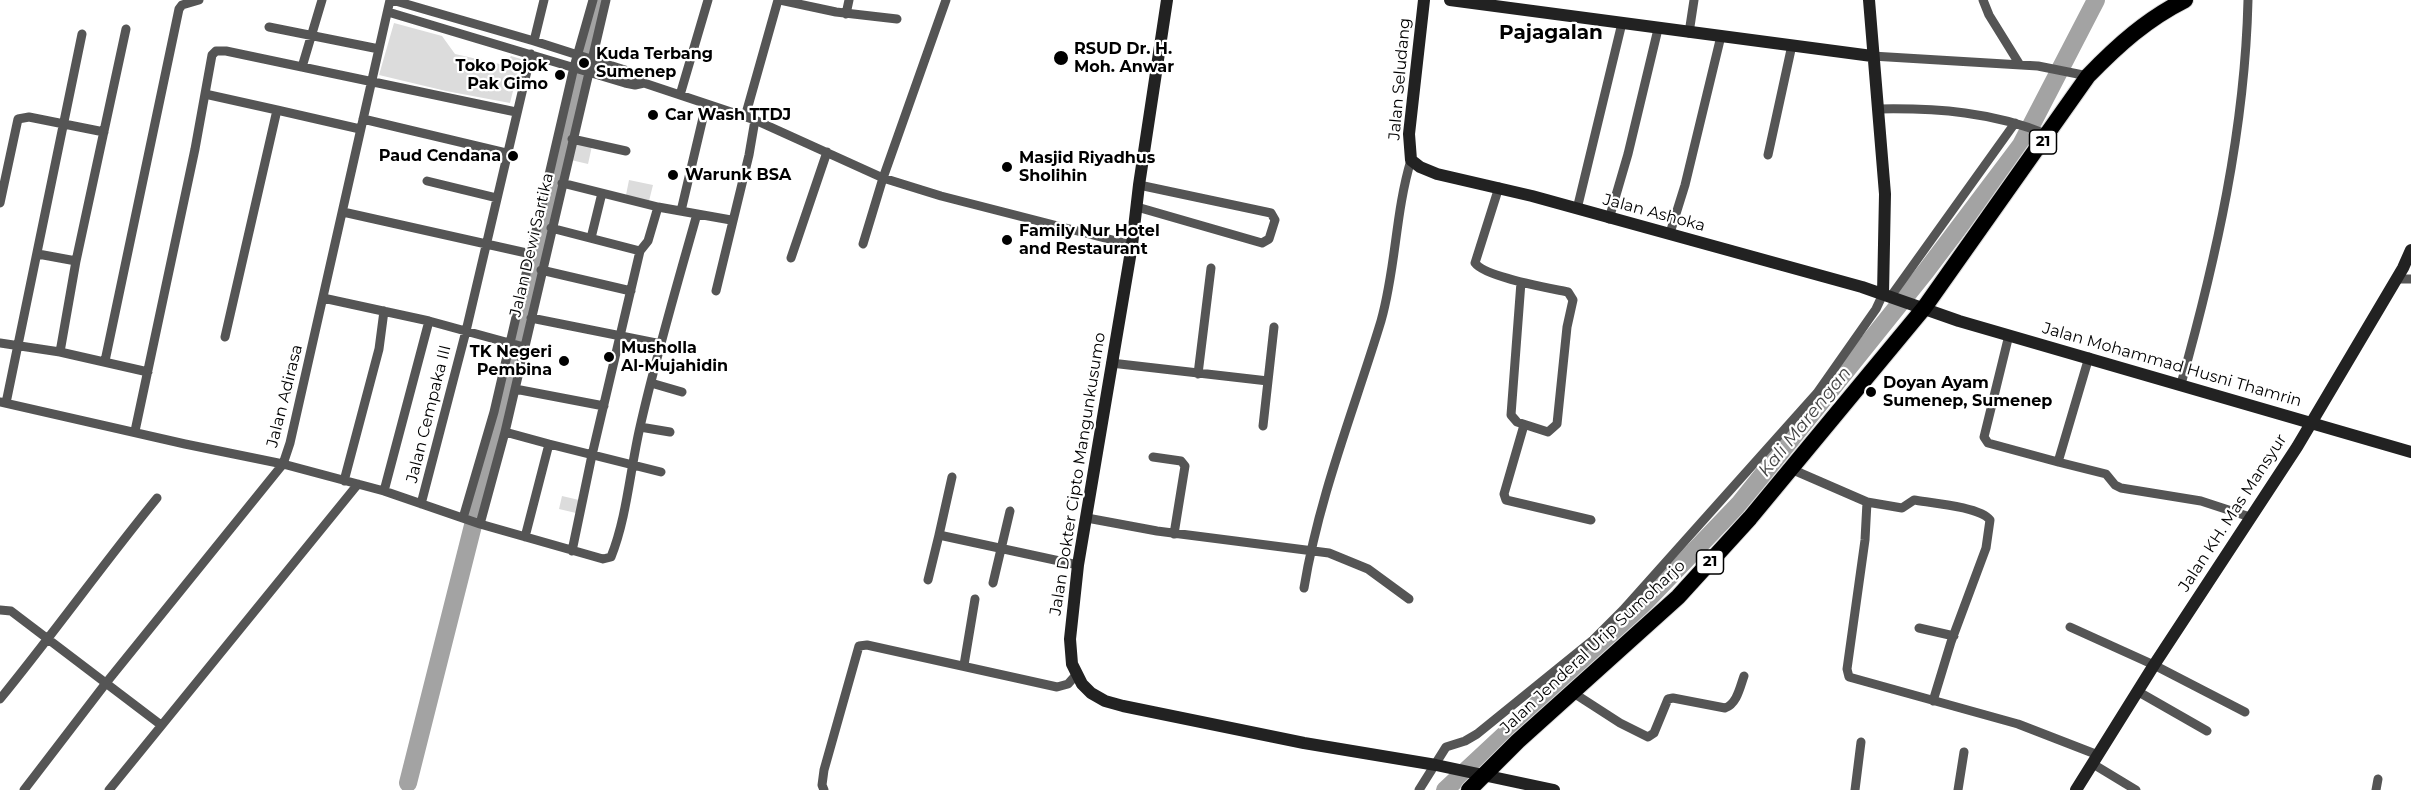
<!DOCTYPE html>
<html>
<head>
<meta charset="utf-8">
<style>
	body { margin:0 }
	canvas { display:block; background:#fff }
</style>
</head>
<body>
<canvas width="2411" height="790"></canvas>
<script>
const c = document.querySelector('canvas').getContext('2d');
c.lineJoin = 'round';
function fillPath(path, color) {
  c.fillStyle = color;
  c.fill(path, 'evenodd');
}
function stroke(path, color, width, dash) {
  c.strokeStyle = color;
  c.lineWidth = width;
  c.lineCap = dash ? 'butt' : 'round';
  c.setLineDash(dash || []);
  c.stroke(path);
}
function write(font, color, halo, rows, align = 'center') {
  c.font = font + ' Montserrat,sans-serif';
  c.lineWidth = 4.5;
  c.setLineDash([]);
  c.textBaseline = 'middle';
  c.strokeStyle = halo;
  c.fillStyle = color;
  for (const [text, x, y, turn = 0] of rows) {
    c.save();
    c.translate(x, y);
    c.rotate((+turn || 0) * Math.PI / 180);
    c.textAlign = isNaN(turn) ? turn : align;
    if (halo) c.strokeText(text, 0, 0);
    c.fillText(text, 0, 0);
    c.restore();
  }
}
fillPath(new Path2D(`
	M394,23L442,36L455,54L504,65L511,56L521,59L510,103L446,91L379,75Z
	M575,143L592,146L588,164L571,160Z
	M629,180L653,185L649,201L626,195Z
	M562,496L579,500L576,513L559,509Z`), '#dcdcdc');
stroke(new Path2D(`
	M586,52L598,0
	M408,783L516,355L579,75
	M1445,790L1633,615L1740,503L1926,271L2021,145L2096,0`), '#a3a3a3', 18);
const highway = new Path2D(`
	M1469,790L1518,741L1678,597L1750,518L1924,308L2088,76C2118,45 2147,19 2185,0`);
stroke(highway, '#dbdbdb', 18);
stroke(new Path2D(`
	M322,0L302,67L516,112
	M392,0L534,41L628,71L644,83L755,120L883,178L941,196L1132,245
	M780,0L836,12L897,19
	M1983,0L1989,15L2020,65
	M388,12L625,83L635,85L644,83
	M846,14L849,0
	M269,27L379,49
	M126,29L76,261L60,352L148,372
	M1689,33L1694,0
	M534,41L544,0
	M1872,56L2038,66L2088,76
	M205,94L277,110
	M680,95L708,0
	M1879,109C1936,108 1995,112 2048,135
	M745,117L778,0
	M363,119L506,153
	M572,139L626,151
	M1768,155L1792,45
	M427,181L497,198
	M562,183L658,207L731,220
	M1499,187L1475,263C1485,277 1549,288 1568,292L1573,300L1567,327L1557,424L1548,432L1517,422L1511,415L1521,282
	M0,203L18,119L29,117L104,132
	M1137,207L1262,243L1269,239L1275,220L1271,213L1139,185
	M1577,209L1622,23
	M681,211L706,105
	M343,212L531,254
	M1609,219L1628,154L1658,29
	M551,228L640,251
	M1670,233L1685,185L1721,36
	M591,238L602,193
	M863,244L883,178L946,0
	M38,254L76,261
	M791,258L827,152
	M541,270L631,291
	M2397,279H2411
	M716,291L749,155L755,120
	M1891,296L2015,123
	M323,298L429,321L524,347
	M531,318L661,344
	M2009,335L1984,437L1988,443L2058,462
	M225,337L277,110L360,129
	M0,343L60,352
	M2089,357L2058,462L2106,474L2115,485L2121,488L2201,501L2250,517
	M105,361L179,9L182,5L199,0
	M1111,363L1268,381L1274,327
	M1198,374L1211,268
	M651,383L682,392
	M2181,384C2216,259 2245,130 2248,0
	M515,389L604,406
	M0,402L185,444L283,464L384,491L480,524L505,432L606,0
	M6,403L82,34
	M1524,425L1504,494L1506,500L1591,520
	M1263,426L1268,381
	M640,427L670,432
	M135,431L195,149L212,55L216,51H226L302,67
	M505,432L549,444L525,537
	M549,444L661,472
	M1153,457L1181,461L1185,466L1174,534
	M1791,469L1867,502L1902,508L1914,500C1932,503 1980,507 1990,520L1986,548L1951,642L1933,701
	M952,477L939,535L1078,565
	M344,481L379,349L384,311
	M384,491L429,321
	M1867,502L1865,540L1847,669L1849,677L2018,724L2098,755
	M421,504L466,331L531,54
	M463,518L494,412L574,67L593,0
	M1087,518L1157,531L1329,553L1368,569L1409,599
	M480,524L603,559L611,557C627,517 630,470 640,427C656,356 677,285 697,214
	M572,551L592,455L640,251L648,241L658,207
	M928,580L939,535
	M993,583L1010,511
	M1304,588C1319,496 1354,410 1381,321C1396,269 1395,213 1411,160
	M0,610L11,611L161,725
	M2070,627L2154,665L2245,712
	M1919,628L1954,636
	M964,665L975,599
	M2137,691L2207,731
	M1572,692L1620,723L1648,737L1654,733L1668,699L1673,698L1725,708C1737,704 1740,687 1744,676
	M0,699C54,633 103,564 157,498
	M2093,764L2136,790
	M24,790L106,683L283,464L290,443L390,0
	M109,790L358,484
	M824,790L822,785L824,770L859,646L867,645L1057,687L1068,684L1076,675
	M1419,790L1446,747L1465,741L1477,734L1593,640L1623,610L1817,393L1876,309L1883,294
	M1855,790L1861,742
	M1958,790L1964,752
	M2376,790L2378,779`), '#555', 9);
stroke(new Path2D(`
	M1167,0L1139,185L1132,245L1078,565L1070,639L1072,664L1082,684L1091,693L1105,701L1123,706L1304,743L1436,765L1554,790
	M1424,0L1409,134L1411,160L1420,167L1437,174L1532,196L1862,287L1959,321L2411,452
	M1450,0L1872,56
	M1869,0L1885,194L1883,294
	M2076,790L2154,665L2297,447L2403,268L2411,250`), '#222', 12);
stroke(highway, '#000', 16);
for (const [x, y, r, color] of [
	[1061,58,8,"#000"],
	[584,63,6,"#000"],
	[560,75,6,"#000"],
	[653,115,6,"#000"],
	[513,156,6,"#000"],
	[1007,167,6,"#000"],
	[673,175,6,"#000"],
	[1007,240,6,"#000"],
	[609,357,6,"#000"],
	[564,361,6,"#000"],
	[1871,392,6,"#000"]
]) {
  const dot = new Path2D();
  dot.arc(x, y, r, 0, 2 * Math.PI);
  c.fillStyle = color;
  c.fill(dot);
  stroke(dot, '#fff', 2);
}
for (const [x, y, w] of [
	[2043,142,27],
	[1710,562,27]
]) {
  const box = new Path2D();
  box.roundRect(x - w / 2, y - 12, w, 24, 4.5);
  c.fillStyle = '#fff';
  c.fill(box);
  stroke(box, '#000', 1.5);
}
write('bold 15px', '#000', null, [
	["21",2043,142],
	["21",1710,562]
]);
write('bold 16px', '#000', '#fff', [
	["RSUD Dr. H.",1074,49],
	["Moh. Anwar",1074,67],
	["Kuda Terbang",596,54],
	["Sumenep",596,72],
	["Toko Pojok",548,66,"right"],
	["Pak Gimo",548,84,"right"],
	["Car Wash TTDJ",665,115],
	["Paud Cendana",501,156,"right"],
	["Masjid Riyadhus",1019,158],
	["Sholihin",1019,176],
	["Warunk BSA",685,175],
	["Family Nur Hotel",1019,231],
	["and Restaurant",1019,249],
	["Musholla",621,348],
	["Al-Mujahidin",621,366],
	["TK Negeri",552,352,"right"],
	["Pembina",552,370,"right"],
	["Doyan Ayam",1883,383],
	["Sumenep, Sumenep",1883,401]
], 'left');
write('16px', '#000', '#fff', [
	["Jalan Seludang",1400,79,-85],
	["Jalan Ashoka",1654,213,15],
	["Jalan Dewi Sartika",532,245,-77],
	["Jalan Mohammad Husni Thamrin",2172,365,16],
	["Jalan Adirasa",285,396,-76],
	["Jalan Cempaka III",429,414,-76],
	["Jalan Dokter Cipto Mangunkusumo",1078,474,-81],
	["Jalan KH. Mas Mansyur",2233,513,-57],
	["Jalan Jenderal Urip Sumoharjo",1593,647,-43]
]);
write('italic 18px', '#444', '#fff', [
	["Kali Marengan",1805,422,-51]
]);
write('bold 20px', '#000', '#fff', [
	["Pajagalan",1551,33]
]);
</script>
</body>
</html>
